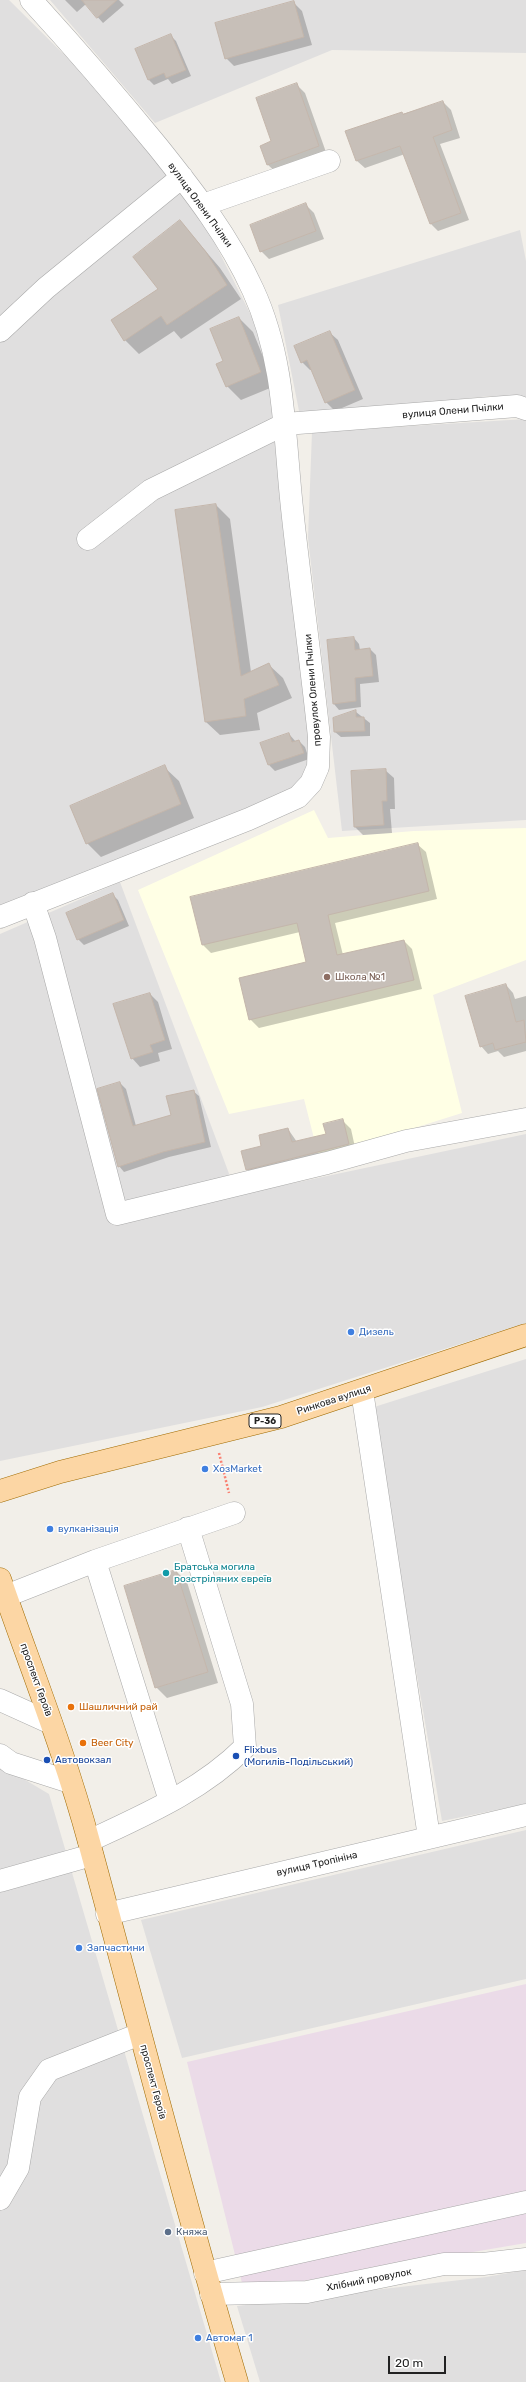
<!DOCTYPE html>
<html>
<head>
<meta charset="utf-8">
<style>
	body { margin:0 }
	#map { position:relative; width:526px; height:2382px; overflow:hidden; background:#f2efe9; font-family:Rubik,sans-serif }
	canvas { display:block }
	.scale { position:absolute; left:388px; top:2356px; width:58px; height:18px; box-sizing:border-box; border:2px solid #222; border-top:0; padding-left:5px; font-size:12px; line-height:14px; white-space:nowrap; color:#222; -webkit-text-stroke:3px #fff; paint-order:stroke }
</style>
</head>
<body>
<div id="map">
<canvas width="526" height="2382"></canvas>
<div class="scale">20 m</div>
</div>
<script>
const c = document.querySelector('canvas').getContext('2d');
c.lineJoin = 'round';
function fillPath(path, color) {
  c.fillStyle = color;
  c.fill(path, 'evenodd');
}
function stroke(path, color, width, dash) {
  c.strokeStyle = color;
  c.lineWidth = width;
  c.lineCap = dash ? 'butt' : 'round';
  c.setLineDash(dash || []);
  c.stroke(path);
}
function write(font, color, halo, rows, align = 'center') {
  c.font = font + ' Rubik,sans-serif';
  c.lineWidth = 3;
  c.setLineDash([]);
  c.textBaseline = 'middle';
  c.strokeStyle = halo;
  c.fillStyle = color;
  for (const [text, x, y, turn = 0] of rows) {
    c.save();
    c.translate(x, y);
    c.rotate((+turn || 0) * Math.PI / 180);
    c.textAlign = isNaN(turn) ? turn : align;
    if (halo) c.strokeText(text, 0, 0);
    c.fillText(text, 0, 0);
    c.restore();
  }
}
fillPath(new Path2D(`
	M0,0H9L122,112L201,216L269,351L312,767L298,792L0,908Z
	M50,0H526V53L332,50L155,123Z
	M520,230L526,261V402L490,396L300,416L278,305Z
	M526,419V820L342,831L308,538L312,432Z
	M120,882L237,1195L526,1134V1323L262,1407L0,1461V934Z
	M526,1359V1804L442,1821L371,1408Z
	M0,1765L49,1794L221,2382H0Z
	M526,1830V1979L182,2058L141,1920Z
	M526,2270V2382H260L237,2306L486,2277Z`), '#e0dfdf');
fillPath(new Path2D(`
	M526,1984V2243L244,2291L187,2062Z`), '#ebdbe8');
fillPath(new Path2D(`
	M314,810L328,838L414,831L526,828V960L433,995L462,1113L319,1158L304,1099L229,1114L138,890Z`), '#ffffe5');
fillPath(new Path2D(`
	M65,0H119L124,5L103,23L86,4L77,12Z
	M293,2L302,11L312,45L234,66L226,58Z
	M170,35L176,41L191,76L172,84L168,79L154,85L148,79Z
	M296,84L305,93L327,155L277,173L268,165L273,142Z
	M443,102L451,110L460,138L440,144L469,220L438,231L431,224L405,154L365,168L357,161L403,114Z
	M306,205L314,213L324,239L269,259L261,251Z
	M180,221L220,268L241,299L181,339L174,331L139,354L125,340L160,289Z
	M239,318L253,332L275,386L241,400L227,386L225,362Z
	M329,332L338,340L363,399L335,411L326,402L312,370H310L302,362Z
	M216,505L230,519L251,672L269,665L283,678L292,698L257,713L260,730L220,735L206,722Z
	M354,638L359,644L360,650L370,649L376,655L379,682L360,684L361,707L339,710L334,704L328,641Z
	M356,712L370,723V736L341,737L335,732Z
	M289,734L296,742L299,741L305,747L309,759L275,771L269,765L262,743Z
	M164,767L179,781L194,818L101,857L87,843Z
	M385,770L394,778L395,809H390L392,833L363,835L355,827Z
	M417,844L426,852L437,899L335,923L343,955L404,941L412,949L422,989L259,1028L250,1019L307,963L300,932L211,953L203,945Z
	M112,894L118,900L129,926L84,945L78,939Z
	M506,985L513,993L515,999L526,996V1051L504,1057L498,1051L488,1054L481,1046Z
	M150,994L158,1002L172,1049L158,1053L160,1061L140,1067L132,1058Z
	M120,1083L126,1089L136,1126L172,1115L193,1091L199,1096L211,1147L169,1157L124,1172L119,1166Z
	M342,1120L351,1129L356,1152L255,1178L247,1169L262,1146L288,1129L297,1142L327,1135Z
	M176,1571L187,1582L218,1683L167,1698L156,1687Z`), '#0003');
const building = new Path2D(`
	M82,0H117L97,18Z
	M294,1L304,37L225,59L215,23Z
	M171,34L186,70L166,78L164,73L148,80L135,49Z
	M297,83L319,146L267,165L260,146L271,141L256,98Z
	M443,101L452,130L433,137L461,213L430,224L400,146L356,161L345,131L402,112L403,114Z
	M306,203L316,231L260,252L250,225Z
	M180,220L206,252L227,285L167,325L161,316L124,341L111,320L158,289L133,257Z
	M239,317L261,372L226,387L216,364L223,361L210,329Z
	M330,331L355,390L325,403L307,360L301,363L294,346Z
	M216,504L241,676L269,663L279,685L244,699L246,716L205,722L175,510Z
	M354,637L355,650L370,648L373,676L355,678L356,701L333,704L327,640Z
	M356,710V717H364L365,731L334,732L333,718Z
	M289,733L292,742L299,740L304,753L268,765L260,743Z
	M165,765L181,804L86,844L70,806Z
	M386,769L387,801H382L384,825L354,827L351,771Z
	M418,843L429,891L328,915L337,955L404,940L414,980L249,1020L239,978L306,962L297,923L202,945L190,897Z
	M113,893L124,920L77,940L66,913Z
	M506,984L516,1022L524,1020L526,1042L495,1050L493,1043L480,1047L465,996Z
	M150,993L165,1040L150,1045L153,1052L131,1059L113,1004Z
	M120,1082L133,1126L171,1115L166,1096L194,1090L205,1142L163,1152L118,1167L97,1089Z
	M343,1119L349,1144L246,1170L241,1151L261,1146L259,1135L288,1128L292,1142L326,1134L323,1124Z
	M176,1570L208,1672L155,1688L124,1586Z`);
fillPath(building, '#c7bfb8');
stroke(building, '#c4b6ab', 1);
const minor = new Path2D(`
	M203,205L329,161
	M0,331L46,288L182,177
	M88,539L151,490L285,424L517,406L526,409
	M33,903L45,938L117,1214L327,1163L406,1141L526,1119
	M0,917L249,819L298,797L311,783L318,767L319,737C311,660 300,584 292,508C284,434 285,359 253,290C229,237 194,192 158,147C117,97 75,48 31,0
	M362,1391L429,1837
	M95,1561L170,1801
	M6,1596L95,1561L234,1513
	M0,1700L51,1723
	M0,1755L11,1763L70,1782
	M89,1841C144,1815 201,1791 245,1747L242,1704L188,1528
	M0,1881L92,1855
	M107,1914L526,1815
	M0,2199L18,2168L30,2097L49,2070L140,2034
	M205,2273L526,2202
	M211,2294L307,2292L444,2264H483L526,2259`);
const major = new Path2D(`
	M0,1491L60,1472L281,1417L526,1335
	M0,1579C30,1666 65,1753 89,1842C138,2022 184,2203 237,2382`);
stroke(minor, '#a9a9a9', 23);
stroke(major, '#a06b00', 23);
stroke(new Path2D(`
	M219,1453L229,1493`), '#fa8072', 2.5, [2, 2]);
stroke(minor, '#fff', 22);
stroke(major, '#fcd6a4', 22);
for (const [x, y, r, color] of [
	[327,977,4,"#8d6e63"],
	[351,1332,4,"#3f7fe0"],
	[205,1469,4,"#3f7fe0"],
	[50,1529,4,"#3f7fe0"],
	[166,1573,4,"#0f9aa8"],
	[71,1707,4,"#e8710a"],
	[83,1743,4,"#e8710a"],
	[236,1756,4,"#1a4fb4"],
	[47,1760,4,"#1a4fb4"],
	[79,1948,4,"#3f7fe0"],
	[168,2232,4,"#5c6f8a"],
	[198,2338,4,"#3f7fe0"]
]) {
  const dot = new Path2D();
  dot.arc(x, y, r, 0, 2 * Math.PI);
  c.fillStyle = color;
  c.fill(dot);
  stroke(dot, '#fff', 1.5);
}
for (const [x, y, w] of [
	[265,1421,32]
]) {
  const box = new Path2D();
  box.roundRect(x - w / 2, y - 7, w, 14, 3);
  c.fillStyle = '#fff';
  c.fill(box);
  stroke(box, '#222', 1);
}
write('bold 9px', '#222', null, [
	["Р-36",265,1421]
]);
write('10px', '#222', '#fff', [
	["вулиця Олени Пчілки",200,205,54],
	["вулиця Олени Пчілки",453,411,-5],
	["провулок Олени Пчілки",313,690,-95],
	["Ринкова вулиця",334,1400,-18],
	["проспект Героїв",36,1680,70],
	["вулиця Тропініна",317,1864,-13],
	["проспект Героїв",153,2082,75],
	["Хлібний провулок",369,2280,-11]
]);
write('10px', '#785e54', '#fff', [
	["Школа №1",335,977]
], 'left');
write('10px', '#366cbe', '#fff', [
	["Дизель",359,1332],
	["ХозMarket",213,1469],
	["вулканізація",58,1529],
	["Запчастини",87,1948],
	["Автомаг 1",206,2338]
], 'left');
write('10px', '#0d838f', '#fff', [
	["Братська могила",174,1567],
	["розстріляних євреїв",174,1579]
], 'left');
write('10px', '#c56008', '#fff', [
	["Шашличний рай",79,1707],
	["Beer City",91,1743]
], 'left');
write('10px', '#164399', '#fff', [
	["Flixbus",244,1750],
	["(Могилів-Подільський)",244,1762],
	["Автовокзал",55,1760]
], 'left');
write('10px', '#4e5e75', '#fff', [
	["Княжа",176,2232]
], 'left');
</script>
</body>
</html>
